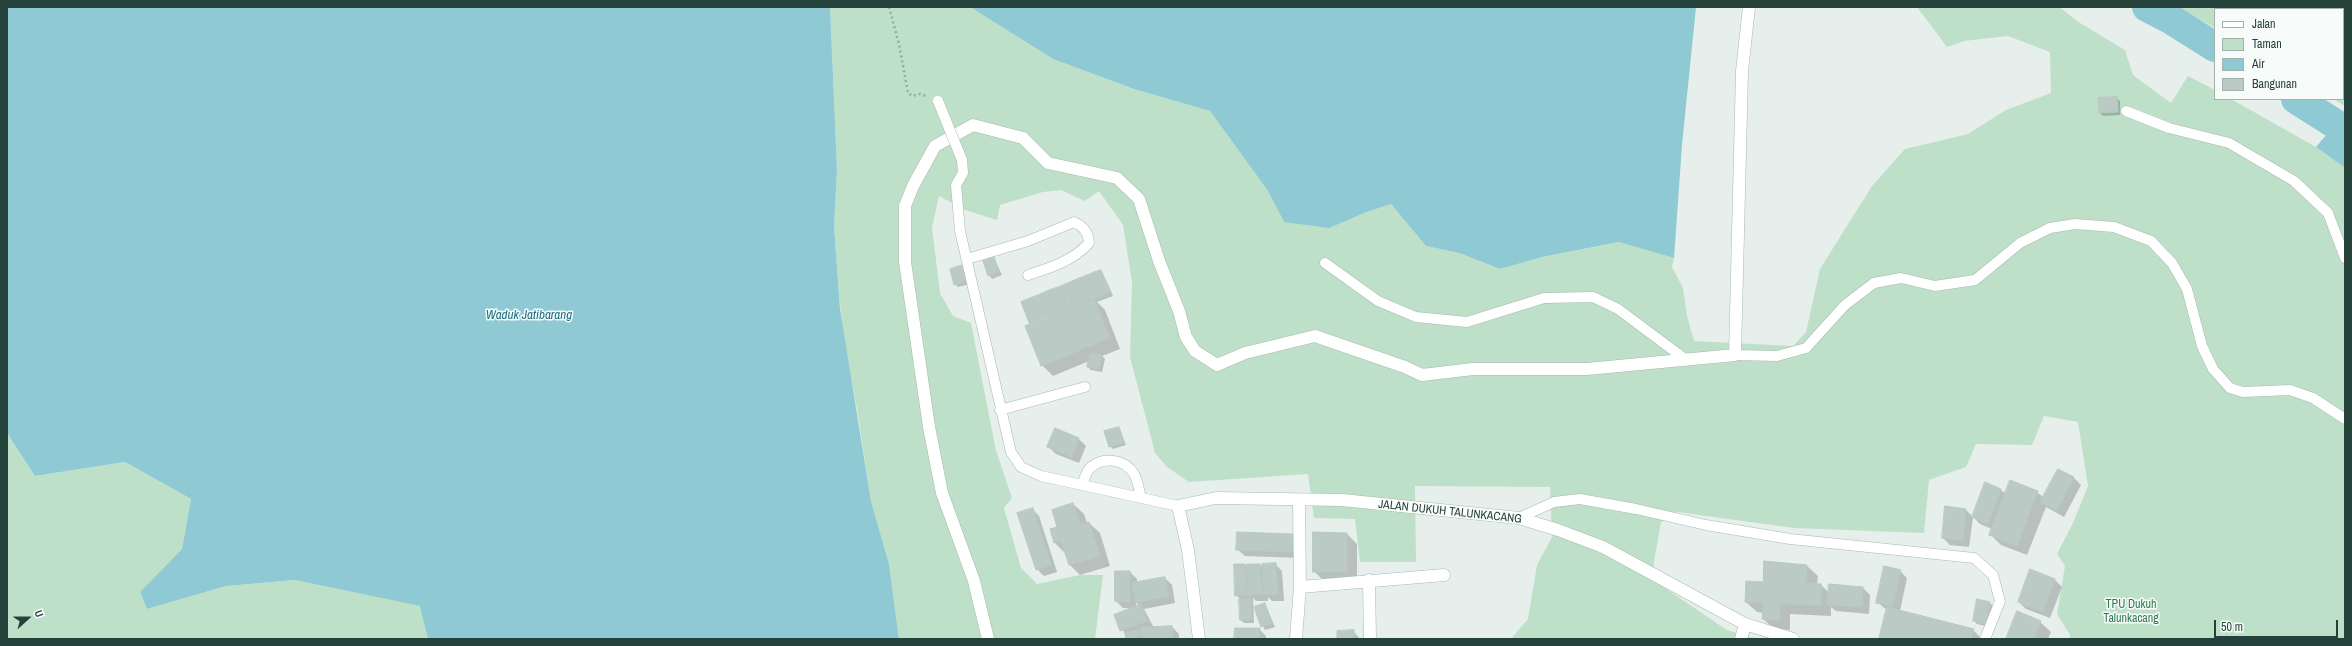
<!DOCTYPE html>
<html>
<head>
<meta charset="utf-8">
<style>
	body { margin:0 }
	#map { position:relative; width:2352px; height:646px; overflow:hidden; background:#e6efeb; font-family:"Archivo Narrow",sans-serif }
	canvas { display:block }
	.frame { position:absolute; inset:0; border:8px solid #24423a; pointer-events:none }
	.legend { position:absolute; left:2214px; top:8px; width:130px; height:92px; box-sizing:border-box; background:#f7fbf9; border:1px solid #a3b1ad; margin:0; padding:5px 7px; list-style:none; font-size:12px; color:#24423a }
	.legend li { display:flex; align-items:center; gap:8px; height:20px }
	.legend b { width:20px; border:1px solid #a3b1ad }
	.north { position:absolute; left:8px; top:598px; width:40px; height:40px; -webkit-text-stroke:3px #f7fbf9; paint-order:stroke; rotate:69deg; font-size:11px; font-weight:700; line-height:16px; text-align:center; color:#24423a }
	.north::after { content:''; display:block; margin:auto; width:14px; height:18px; background:#24423a; clip-path:polygon(50% 0,100% 100%,50% 72%,0 100%) }
	.scale { position:absolute; left:2214px; top:620px; width:124px; height:18px; box-sizing:border-box; border:2px solid #24423a; border-top:0; padding-left:5px; font-size:12px; line-height:14px; white-space:nowrap; color:#24423a; -webkit-text-stroke:3px #f7fbf9; paint-order:stroke }
</style>
</head>
<body>
<div id="map">
<canvas width="2352" height="646"></canvas>
<div class="frame"></div>
<ul class="legend">
<li><b style="height:5px;background:#fff"></b>Jalan</li>
<li><b style="height:11px;background:#bfe0c8"></b>Taman</li>
<li><b style="height:11px;background:#8ec9d4"></b>Air</li>
<li><b style="height:11px;background:#bbcac4"></b>Bangunan</li>
</ul>
<div class="north">U</div>
<div class="scale">50 m</div>
</div>
<script>
const c = document.querySelector('canvas').getContext('2d');
c.lineJoin = 'round';
function fillPath(path, color) {
  c.fillStyle = color;
  c.fill(path, 'evenodd');
}
function stroke(path, color, width, dash) {
  c.strokeStyle = color;
  c.lineWidth = width;
  c.lineCap = dash ? 'butt' : 'round';
  c.setLineDash(dash || []);
  c.stroke(path);
}
function write(font, color, halo, rows, align = 'center') {
  c.font = font + ' "Archivo Narrow",sans-serif';
  c.lineWidth = 3;
  c.setLineDash([]);
  c.textBaseline = 'middle';
  c.strokeStyle = halo;
  c.fillStyle = color;
  for (const [text, x, y, turn = 0] of rows) {
    c.save();
    c.translate(x, y);
    c.rotate((+turn || 0) * Math.PI / 180);
    c.textAlign = isNaN(turn) ? turn : align;
    if (halo) c.strokeText(text, 0, 0);
    c.fillText(text, 0, 0);
    c.restore();
  }
}
fillPath(new Path2D(`
	M830,7H970L1053,59L1134,89L1210,111L1268,191L1284,222L1364,213L1391,204L1426,246L1459,253L1500,269L1542,257L1620,242L1674,258L1672,267L1683,288L1687,316L1694,341L1793,346L1806,332L1820,269L1872,186L1905,149L1968,134L2006,110L2051,93L2050,52L2008,36L1964,41L1947,47L1917,7H2059L2080,23L2125,50L2133,75L2171,103L2188,76L2215,90V99H2231L2316,147L2345,168V639H2070V635L2057,614L2065,566L2057,554L2073,523L2088,486L2078,422L2044,416L2032,445L1976,444L1966,467L1929,480L1924,533L1794,528L1677,512L1661,522L1654,562L1653,580L1727,630L1756,639H1511L1528,619L1537,565L1552,537L1550,487L1415,486L1416,562H1360L1355,519L1314,518L1308,474L1189,482L1167,467L1155,453L1130,357L1132,282L1123,225L1099,191L1085,201L1061,190L1043,192L1000,205L997,220L965,210L939,196L932,227L940,293L953,316L971,323L996,451L1012,498L1004,508L1021,568L1037,584L1080,575H1103L1095,639H899L889,564L871,501L857,409L844,343L839,293L834,226L837,170Z
	M2178,7H2345V106L2333,99H2343V9H2215V28Z
	M7,433L35,476L125,462L191,499L182,549L140,592L147,609L226,586L295,580L421,606L428,639H7Z`), '#bfe0c8');
fillPath(new Path2D(`
	M7,7H830L837,170L834,226L840,309L871,501L889,564L899,639H428L420,606L295,580L226,586L147,609L140,592L182,549L191,499L125,462L35,476L7,433Z
	M970,7H1696L1682,145L1674,258L1619,242L1542,257L1500,269L1459,253L1426,246L1391,204L1364,213L1329,228L1284,222L1268,191L1210,111L1134,89L1053,59Z
	M2345,113V168L2316,147Z`), '#8ec9d4');
fillPath(new Path2D(`
	M2116,98L2120,101V115L2103,116L2100,113Z
	M994,258L1002,275L992,279L989,275Z
	M962,266L970,284L958,287L955,284Z
	M1101,271L1113,296L1097,302L1105,310L1120,349L1102,356L1105,359L1102,372L1091,370L1088,367L1089,361L1053,376L1042,365Z
	M1119,428L1126,445L1113,449L1110,446Z
	M1056,429L1079,439L1086,446L1079,463L1056,454L1049,447Z
	M2074,478L2081,485L2064,517L2046,507L2027,555L2001,545L1990,534L1992,529L1980,524L1973,517L1969,547L1950,545L1943,538L1966,510L1973,517L1985,484L2001,490L2006,494L2037,492L2044,498Z
	M1073,504L1084,514L1087,523H1089L1100,533L1110,566L1080,575L1070,565L1066,554L1055,543L1051,530L1058,527Z
	M1032,509L1039,516L1057,572L1044,576L1037,569Z
	M1347,534L1357,544V582H1325L1314,571Z
	M1292,535L1300,542L1299,558L1245,556L1237,549Z
	M1765,562L1807,566L1818,576L1817,585H1821L1829,593L1863,588L1870,595L1869,614L1836,611L1831,607V616L1790,614V630L1774,629L1763,619L1764,613L1757,612L1746,602L1764,583Z
	M1275,564L1282,571L1284,601H1272L1268,597V601H1256L1253,598L1254,623H1244L1241,620L1240,599L1236,595L1245,565L1248,568L1260,565L1264,568Z
	M1900,571L1907,578L1900,611L1973,630L1982,639H1880L1887,610L1877,602Z
	M1130,572L1137,579V583L1165,578L1172,585L1175,603L1144,609L1154,628L1172,627L1179,634V639H1127L1116,615L1134,608H1123L1116,601ZM1136,602L1140,606L1136,607Z
	M2055,580L2062,587L2050,618L2026,609L2019,602Z
	M1978,600L1990,603L1993,606L1989,627L1977,624L1974,621Z
	M1265,604L1275,627L1265,630L1255,607Z
	M2040,622L2051,632L2048,639H2007Z
	M1259,629L1266,636V639H1235Z
	M1353,631L1360,639H1338Z`), '#0003');
stroke(new Path2D(`
	M2147,7L2172,20L2215,47
	M2296,99L2345,130`), '#8ec9d4', 30);
const building = new Path2D(`
	M2117,97L2118,112L2099,113L2098,98Z
	M994,257L999,272L988,276L983,261Z
	M963,265L967,281L954,285L950,269Z
	M1101,270L1111,292L1104,295L1095,272Z
	M1095,272L1104,295L1097,298L1088,275Z
	M1088,275L1097,298L1089,301L1080,278Z
	M1080,278L1089,301L1082,304L1073,281Z
	M1073,281L1082,304L1075,307L1066,284Z
	M1066,284L1075,307L1068,310L1059,287Z
	M1059,287L1068,310L1059,313L1050,290Z
	M1050,290L1059,313L1050,317L1041,294Z
	M1041,294L1050,317L1040,321L1031,298Z
	M1031,298L1040,321L1030,325L1021,302Z
	M1094,299L1110,338L1041,366L1025,326Z
	M1090,353L1102,355L1099,369L1087,367Z
	M1119,427L1124,442L1109,447L1104,431Z
	M1055,428L1079,438L1072,457L1047,447Z
	M2058,469L2074,477L2057,511L2040,502Z
	M2010,480L2038,491L2017,546L1989,535Z
	M1985,482L2001,489L1988,524L1972,517Z
	M1073,503L1080,524L1089,522L1100,556L1069,565L1061,541L1054,543L1050,529L1057,527L1052,510Z
	M1945,506L1966,509L1963,541L1942,538Z
	M1033,508L1051,565L1036,570L1017,513Z
	M1237,532L1293,534L1292,552L1236,550Z
	M1313,532L1347,533V572H1313Z
	M1764,561L1807,565L1806,583L1821,584V605L1780,604V620L1762,619L1763,603L1745,602L1746,581L1763,582Z
	M1276,563L1278,594L1264,595L1262,564Z
	M1234,564H1245L1247,595L1235,596Z
	M1247,564H1260L1262,594L1248,595Z
	M1884,566L1901,570L1893,606L1876,603Z
	M2030,569L2055,579L2043,612L2018,602Z
	M1115,571H1130V602L1115,601Z
	M1165,577L1169,596L1136,603L1132,583Z
	M1829,584L1863,587L1862,607L1827,605Z
	M1239,599H1251V620H1240Z
	M1977,599L1990,602L1986,624L1973,621Z
	M1265,603L1272,623L1261,627L1254,607Z
	M1141,604L1147,621L1120,631L1114,615Z
	M1887,607L1974,629L1971,639H1879Z
	M2017,611L2041,621L2034,639H2006Z
	M1172,626L1173,639H1141L1140,628Z
	M1235,628H1260L1259,639H1234Z
	M1138,630L1139,639H1126L1125,632Z
	M1354,630V639H1337V631Z`);
fillPath(building, '#bbcac4');
stroke(building, '#b8c9c2', 1);
const lane = new Path2D(`
	M2126,111L2169,128L2229,143L2294,181L2328,213L2345,258
	M962,160L963,173L956,185L960,231L1011,452L1021,467L1041,476L1178,506
	M967,259L1028,241L1074,222C1084,227 1088,232 1089,243C1073,261 1050,268 1028,275
	M1325,263L1378,301L1416,317L1467,322L1544,298L1593,297L1618,309L1685,359
	M1735,355L1777,356L1806,348L1845,305L1874,283L1901,278L1935,286L1975,280L2020,243L2050,228L2075,224L2114,227L2151,241L2172,263L2187,289L2202,346L2213,369L2230,388L2243,392L2290,390L2313,398L2345,419
	M1000,410L1085,387
	M1082,485C1084,480 1086,472 1090,468C1103,456 1125,459 1134,474C1138,480 1139,491 1141,498
	M1519,518L1554,502L1580,499L1636,509L1706,525L1790,539L1974,558L1993,575L2000,601L1985,639`);
const street = new Path2D(`
	M1369,580L1370,639
	M1300,587L1444,575
	M988,639L974,581L942,493L929,427L905,262V206L913,186L935,146L973,125L1023,138L1048,163L1117,178L1139,199L1159,261L1179,311L1186,337L1195,351L1217,365L1245,353L1315,336L1405,367L1422,375L1473,369H1587L1735,355L1742,71L1749,7
	M1199,639L1188,550L1178,506L1216,498L1342,500L1519,518L1558,530L1603,547L1745,624L1793,639
	M1296,639L1300,587L1299,500
	M1741,639L1745,624`);
stroke(lane, '#a8b8b2', 11);
stroke(street, '#a8b8b2', 13);
stroke(new Path2D(`
	M889,7L899,44L908,93L912,96L920,94L926,96`), '#86b3a5', 2.5, [2, 3]);
stroke(lane, '#fff', 10);
stroke(street, '#fff', 12);
const laneBridge = new Path2D(`
	M938,101L962,160`);
stroke(laneBridge, '#a8b8b2', 11, []);
stroke(laneBridge, '#fff', 10);
write('12px', '#24423a', '#f7fbf9', [
	["JALAN DUKUH TALUNKACANG",1450,512,6]
]);
write('12px', '#2d7a4b', '#f7fbf9', [
	["TPU Dukuh",2131,605],
	["Talunkacang",2131,619]
]);
write('italic 13px', '#1c6f80', '#f7fbf9', [
	["Waduk Jatibarang",529,316]
]);
</script>
</body>
</html>
